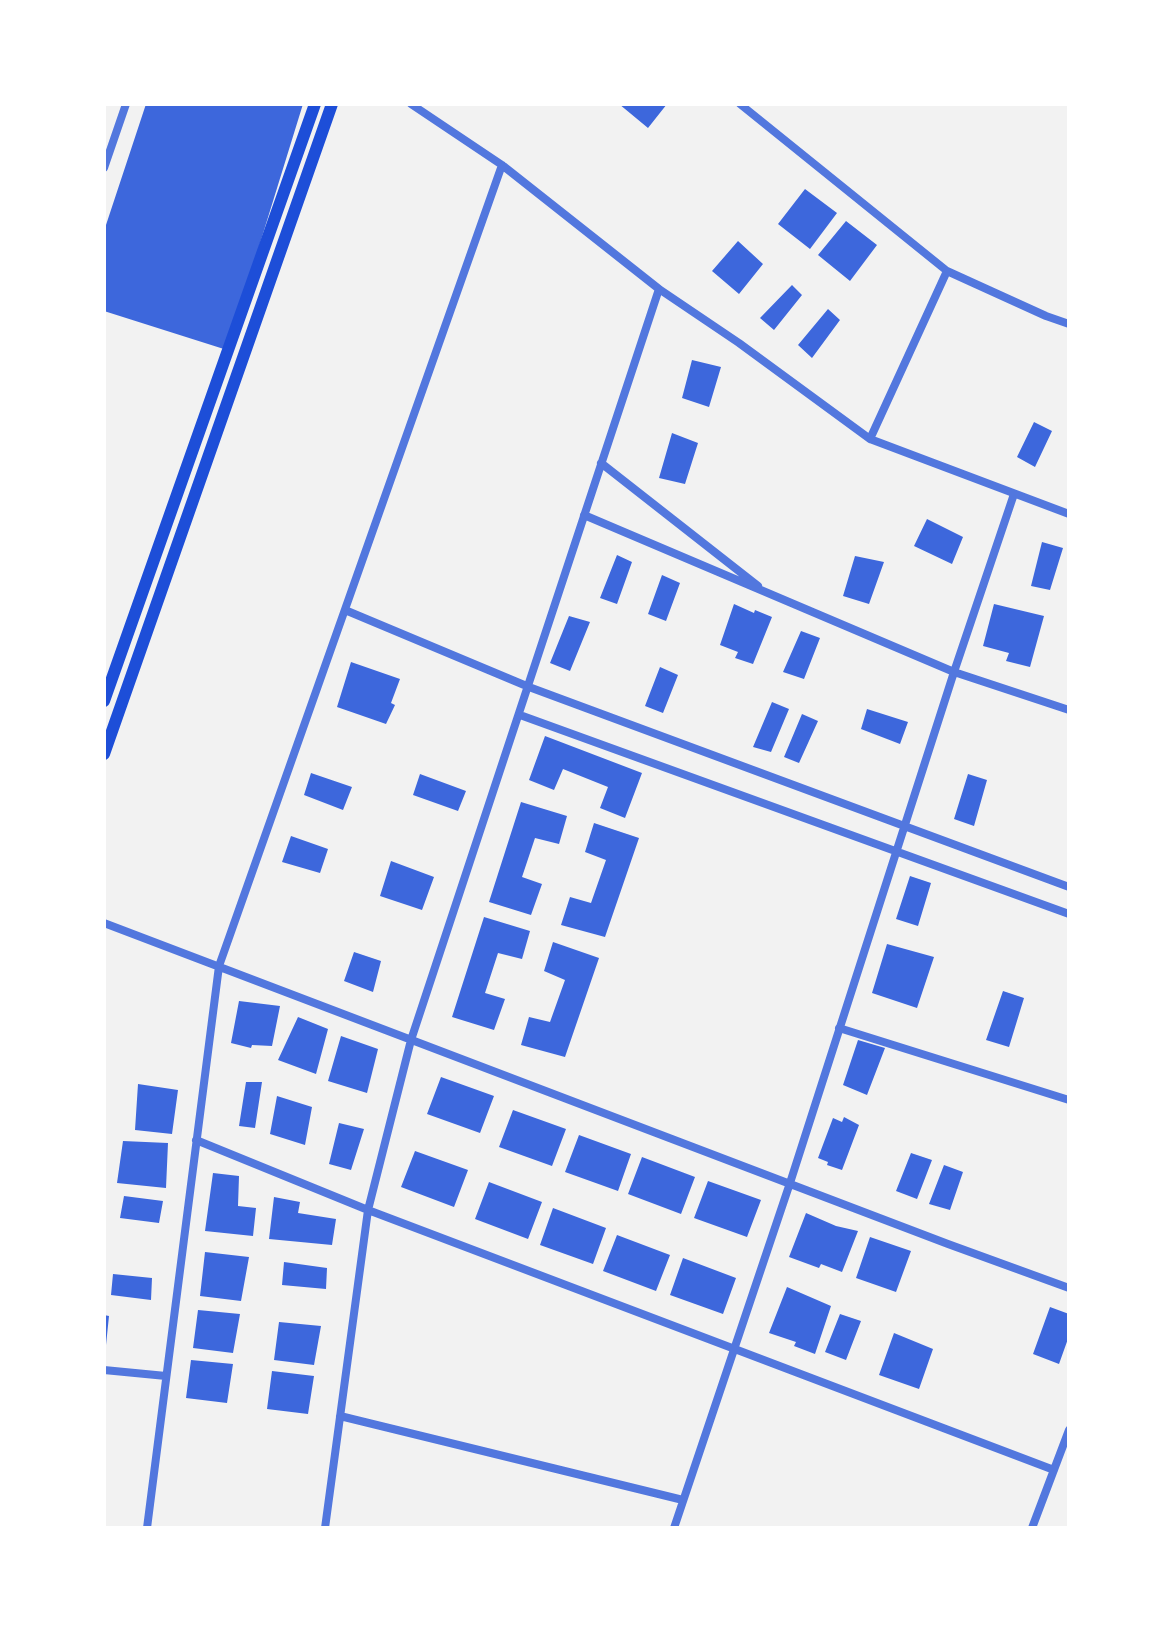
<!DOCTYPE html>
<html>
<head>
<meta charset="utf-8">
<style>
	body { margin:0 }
	#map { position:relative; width:1173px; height:1632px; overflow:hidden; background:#f2f2f2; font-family:"Work Sans",sans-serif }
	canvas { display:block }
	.frame { position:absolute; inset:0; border:106px solid #fff; pointer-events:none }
</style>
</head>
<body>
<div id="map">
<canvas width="1173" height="1632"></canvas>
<div class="frame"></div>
</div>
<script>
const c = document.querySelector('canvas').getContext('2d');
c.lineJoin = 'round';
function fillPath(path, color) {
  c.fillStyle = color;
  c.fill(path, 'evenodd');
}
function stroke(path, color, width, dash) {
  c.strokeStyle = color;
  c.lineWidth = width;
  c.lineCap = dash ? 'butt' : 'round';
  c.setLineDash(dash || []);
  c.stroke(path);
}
fillPath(new Path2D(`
	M146,104H303L227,350L104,311V231Z
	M619,104H667L648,128Z
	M805,189L837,213L810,249L778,224Z
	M846,221L877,245L850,281L818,255Z
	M738,241L763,264L739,294L712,271Z
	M792,285L802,295L774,330L760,318Z
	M828,309L840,320L812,358L798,345Z
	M692,360L721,367L709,407L682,398Z
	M1034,422L1052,431L1035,467L1017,457Z
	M672,433L698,443L685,484L659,478Z
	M927,519L963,537L952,564L914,546Z
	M1042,542L1063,548L1050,590L1031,586Z
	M617,555L632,562L617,604L600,598Z
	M855,556L884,562L869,604L843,596Z
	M662,575L680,583L666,621L648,614Z
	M734,604L754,613L755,610L772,617L753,664L735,658L738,652L720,645Z
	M994,604L1044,616L1030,667L1006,661L1009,653L983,646Z
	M569,616L590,622L570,671L550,663Z
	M801,631L820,638L804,679L783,672Z
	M351,662L400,679L391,703L395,705L386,724L337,707Z
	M660,667L678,675L663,713L645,706Z
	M772,702L789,709L771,752L753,747Z
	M867,709L908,722L900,744L861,729Z
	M802,714L818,721L799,763L784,757Z
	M545,736L642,773L625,818L600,808L608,787L563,769L554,790L529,780Z
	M311,773L352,787L343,810L304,795Z
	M420,774L466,791L458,811L413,795Z
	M968,774L987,780L974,826L954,819Z
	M521,802L567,816L559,844L535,838L522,877L542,884L531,915L489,902Z
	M594,823L639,838L605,937L561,925L570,897L591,903L606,860L585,852Z
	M291,836L328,849L320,873L282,862Z
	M391,861L434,877L422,910L380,896Z
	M910,876L931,883L918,926L896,919Z
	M484,917L530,931L522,959L498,953L485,993L505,999L494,1030L452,1017Z
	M553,942L599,958L565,1057L521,1045L529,1017L550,1022L565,980L544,971Z
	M887,944L934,957L917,1008L872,993Z
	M354,952L381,961L373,992L344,981Z
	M1003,991L1024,998L1009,1047L986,1040Z
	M239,1001L280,1006L272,1046L252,1045L251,1048L231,1043Z
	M298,1017L328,1029L316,1074L278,1060Z
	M341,1036L378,1049L367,1093L328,1081Z
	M858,1040L885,1048L867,1095L843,1085Z
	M441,1077L494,1096L480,1133L427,1114Z
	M246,1082H262L255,1128L239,1126Z
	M138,1084L178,1090L172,1134L135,1130Z
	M277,1096L312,1107L305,1145L270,1134Z
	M513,1110L566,1129L552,1166L499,1147Z
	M844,1117L859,1125L842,1170L827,1165L828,1162L818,1158L833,1118L842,1122Z
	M339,1123L364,1129L351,1170L329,1164Z
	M579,1135L631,1154L618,1191L565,1172Z
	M123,1141L168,1143L166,1188L117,1183Z
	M415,1151L468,1170L454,1207L401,1187Z
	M911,1153L932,1160L917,1199L896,1191Z
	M642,1157L695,1177L681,1214L628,1194Z
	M944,1165L963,1172L950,1210L929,1204Z
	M213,1173L239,1176L238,1206L256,1208L253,1236L205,1231Z
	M708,1181L761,1200L747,1237L694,1218Z
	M489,1182L542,1202L528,1239L475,1219Z
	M124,1196L163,1201L159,1223L120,1218Z
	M274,1197L300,1202L298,1213L336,1219L332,1245L269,1239Z
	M553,1208L606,1228L593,1264L540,1245Z
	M806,1213L836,1226L858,1231L842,1272L821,1264L819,1268L789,1257Z
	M617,1235L670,1255L656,1291L603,1271Z
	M870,1237L911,1251L896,1292L856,1278Z
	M205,1252L249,1257L241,1301L200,1296Z
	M683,1258L736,1278L723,1314L670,1295Z
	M284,1262L327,1268L326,1289L282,1285Z
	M113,1274L152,1278L151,1300L111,1295Z
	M787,1287L831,1306L815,1354L794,1346L796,1342L769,1333Z
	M1050,1307L1069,1314V1336L1059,1364L1033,1354Z
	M198,1310L240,1314L233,1353L193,1348Z
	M840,1314L861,1321L846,1360L825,1352Z
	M104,1315L109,1316L106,1345H104Z
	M279,1322L321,1326L314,1365L274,1360Z
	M894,1333L933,1349L919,1389L879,1375Z
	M191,1360L233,1364L227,1403L186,1398Z
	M272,1371L314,1376L308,1414L267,1409Z`), '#3d67dc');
stroke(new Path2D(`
	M411,104L502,165L659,289L739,343L870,439L1069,514
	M740,104L947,271L1046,316L1069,324
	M104,168L126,104
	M870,439L947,271
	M601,463L758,586
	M584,515L954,672L1069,710
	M345,610L529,687L1069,887
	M520,715L1069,914
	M104,923L948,1244L1069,1288
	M839,1028L1069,1100
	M196,1140L368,1210L1054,1470
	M104,1370L166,1376
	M340,1416L683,1500
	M147,1528L219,966L502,165
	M325,1528L368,1210L411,1040L659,289
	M674,1528L790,1183L954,672L1014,494
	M1032,1528L1069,1430`), '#5277de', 8);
stroke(new Path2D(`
	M104,701L315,104
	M104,754L332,104`), '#1d4ed8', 12);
</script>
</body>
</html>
